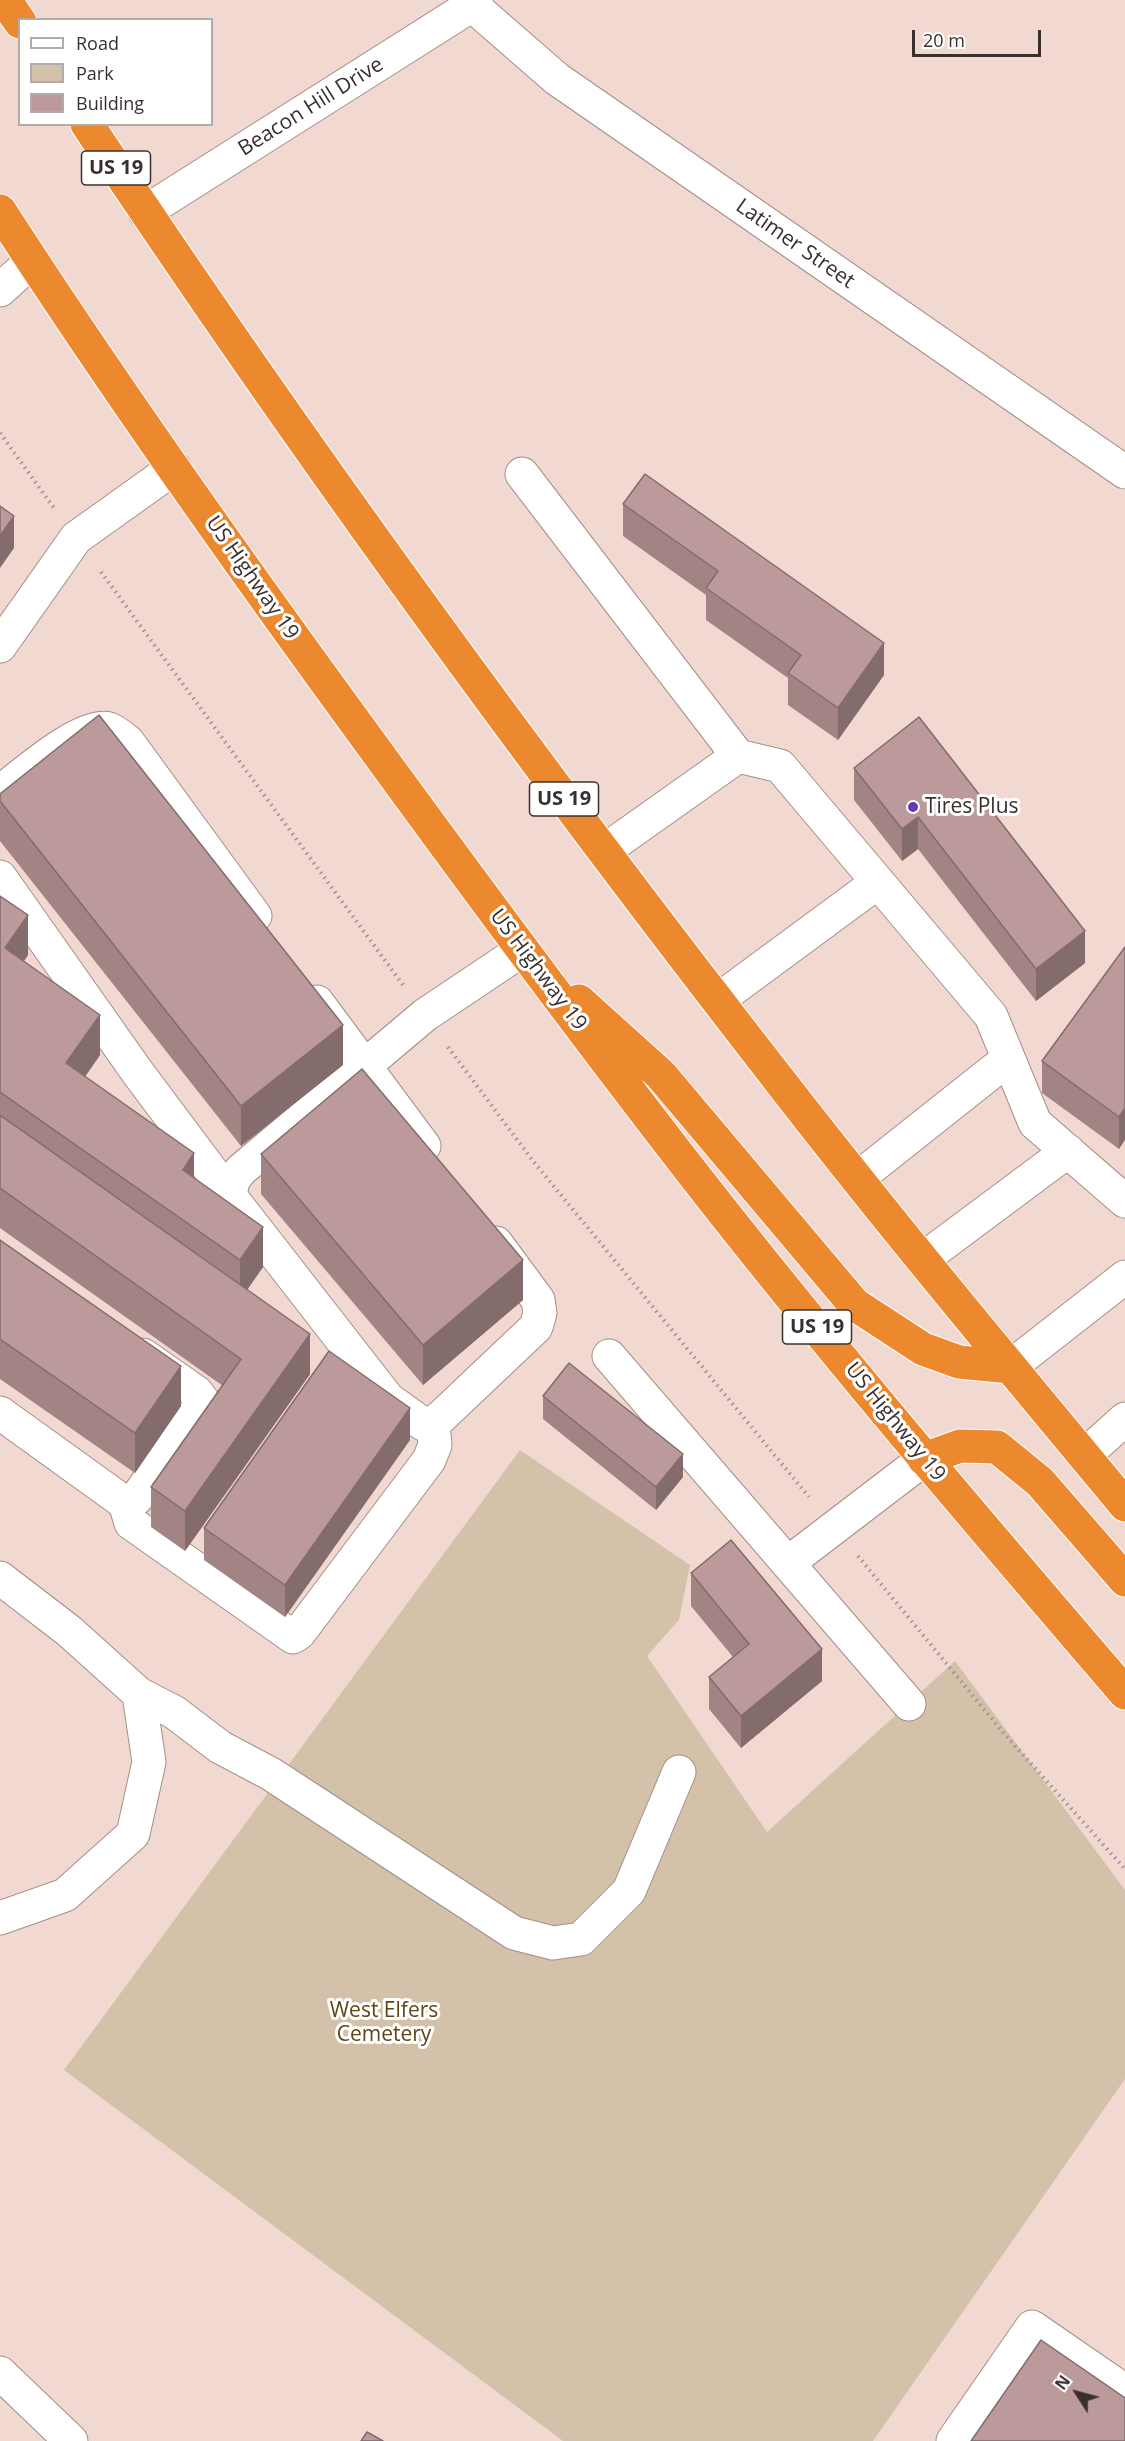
<!DOCTYPE html>
<html>
<head>
<meta charset="utf-8">
<style>
	body { margin:0 }
	#map { position:relative; width:1125px; height:2441px; overflow:hidden; background:#f1d9d2; font-family:"Open Sans",sans-serif }
	canvas { display:block }
	.legend { position:absolute; left:18px; top:18px; width:195px; height:108px; box-sizing:border-box; background:#fff; border:2px solid #b0acab; margin:0; padding:8px 10px; list-style:none; font-size:18px; color:#39302e }
	.legend li { display:flex; align-items:center; gap:12px; height:30px }
	.legend b { width:30px; border:2px solid #b0acab }
	.north { position:absolute; left:1047px; top:2363px; width:60px; height:60px; -webkit-text-stroke:4px #fff; paint-order:stroke; rotate:306deg; font-size:16px; font-weight:700; line-height:24px; text-align:center; color:#39302e }
	.north::after { content:''; display:block; margin:auto; width:21px; height:27px; background:#39302e; clip-path:polygon(50% 0,100% 100%,50% 72%,0 100%) }
	.scale { position:absolute; left:912px; top:30px; width:129px; height:27px; box-sizing:border-box; border:3px solid #39302e; border-top:0; padding-left:8px; font-size:18px; line-height:21px; white-space:nowrap; color:#39302e; -webkit-text-stroke:4px #fff; paint-order:stroke }
</style>
</head>
<body>
<div id="map">
<canvas width="1125" height="2441"></canvas>
<ul class="legend">
<li><b style="height:8px;background:#fff"></b>Road</li>
<li><b style="height:16px;background:#d3c2a9"></b>Park</li>
<li><b style="height:16px;background:#bc999a"></b>Building</li>
</ul>
<div class="north">N</div>
<div class="scale">20 m</div>
</div>
<script>
const c = document.querySelector('canvas').getContext('2d');
c.lineJoin = 'round';
function fillPath(path, color) {
  c.fillStyle = color;
  c.fill(path, 'evenodd');
}
function stroke(path, color, width, dash) {
  c.strokeStyle = color;
  c.lineWidth = width;
  c.lineCap = dash ? 'butt' : 'round';
  c.setLineDash(dash || []);
  c.stroke(path);
}
function write(font, color, halo, rows, align = 'center') {
  c.font = font + ' "Open Sans",sans-serif';
  c.lineWidth = 6;
  c.setLineDash([]);
  c.textBaseline = 'middle';
  c.strokeStyle = halo;
  c.fillStyle = color;
  for (const [text, x, y, turn = 0] of rows) {
    c.save();
    c.translate(x, y);
    c.rotate((+turn || 0) * Math.PI / 180);
    c.textAlign = isNaN(turn) ? turn : align;
    if (halo) c.strokeText(text, 0, 0);
    c.fillText(text, 0, 0);
    c.restore();
  }
}
fillPath(new Path2D(`
	M520,1450L690,1565L679,1620L647,1656L767,1832L955,1661L1125,1890V2079L873,2441H563L64,2070Z`), '#d3c2a9');
const minor = new Path2D(`
	M472,5L557,79L1125,472
	M145,212L472,5L476,0
	M0,290L32,261
	M522,474L738,756
	M0,646L76,538L174,468
	M0,792C21,776 83,721 109,729C115,731 123,738 128,742L255,916
	M604,851L738,756L780,766L991,1016L1035,1123L1125,1201
	M0,877L138,1073L230,1196
	M718,1000L878,882
	M317,1002L424,1146
	M858,1178L1008,1059
	M496,1243L538,1300L540,1313L536,1327L441,1417L433,1423L423,1424L388,1399L230,1196L233,1180L241,1170L425,1015L522,950
	M923,1259L1068,1151
	M609,1356L909,1704
	M1010,1367L1125,1277
	M0,1413L125,1503L136,1499L203,1401L196,1392L143,1355
	M1084,1456L1125,1419
	M125,1503L131,1523L293,1637L299,1633L429,1460L435,1445L433,1423
	M788,1563L924,1459
	M0,1578L69,1631L139,1694L149,1762L133,1834L65,1895L0,1918
	M139,1694L174,1712L220,1747L271,1774L514,1933L553,1943L581,1939L629,1891L679,1772
	M0,2373L71,2441
	M953,2441L1032,2327L1125,2391`);
const highway = new Path2D(`
	M5,0L20,22
	M87,124C308,457 545,780 790,1094C899,1234 1012,1369 1125,1505
	M0,211C118,394 245,572 374,748C479,892 585,1035 694,1175C832,1352 979,1523 1125,1693
	M579,1001L661,1075L854,1304L923,1349L959,1362L1010,1367
	M924,1459L960,1446L997,1447L1040,1482L1125,1580`);
stroke(minor, '#a48e87', 35);
stroke(highway, '#fff', 35);
stroke(new Path2D(`
	M0,433L54,508
	M101,572L403,985
	M448,1047L533,1161L809,1497
	M858,1556L1001,1730L1125,1869`), '#a1908b', 4, [1.5, 4.5]);
stroke(minor, '#fff', 33);
stroke(highway, '#ec882d', 33);
fillPath(new Path2D(`
	M623,504L884,675L838,740L788,705V678L706,620V595L623,536Z
	M919,717L1085,963L1036,1001L918,849L902,861L854,800V768Z
	M0,794L343,1065L241,1146L0,841Z
	M0,896L28,955L24,961L100,1055L85,1077L194,1178L263,1267L247,1290L310,1374L185,1551L151,1527V1487L223,1386L0,1228Z
	M1125,947L1119,1149L1042,1093V1061Z
	M261,1154L523,1300L423,1385L261,1194Z
	M0,1240L181,1406L135,1473L0,1379Z
	M543,1396L683,1477L656,1510L543,1419Z
	M410,1440L285,1617L204,1560V1528Z
	M691,1573L822,1681L741,1748L709,1709V1677L733,1657L691,1606Z`), '#a28484');
fillPath(new Path2D(`
	M14,516V548L0,568V536Z
	M884,643V675L838,740V708Z
	M918,817V849L902,861V829Z
	M28,915V955L5,988V948Z
	M1085,931V963L1036,1001V969Z
	M100,1015V1055L66,1103V1063Z
	M343,1025V1065L241,1146V1106Z
	M1125,1108V1140L1119,1149V1117Z
	M194,1153V1193L183,1170Z
	M263,1227V1267L240,1300V1260Z
	M523,1260V1300L423,1385V1345Z
	M310,1334V1374L185,1551V1511Z
	M181,1366V1406L135,1473V1433Z
	M410,1408V1440L285,1617V1585Z
	M683,1454V1477L656,1510V1487Z
	M822,1649V1681L741,1748V1716Z`), '#846b6c');
const building = new Path2D(`
	M645,474L884,643L838,708L788,673L801,655L706,588L718,571L623,504Z
	M0,506L14,516L0,536Z
	M99,715L343,1025L241,1106L0,801V794Z
	M919,717L1085,931L1036,969L918,817L902,829L854,768Z
	M0,896L28,915L5,948L100,1015L66,1063L194,1153L183,1170L263,1227L240,1260L0,1092Z
	M1125,947V1108L1119,1117L1042,1061Z
	M362,1069L523,1260L423,1345L261,1154Z
	M0,1115L310,1334L185,1511L151,1487L241,1359L0,1188Z
	M0,1240L181,1366L135,1433L0,1339Z
	M329,1351L410,1408L285,1585L204,1528Z
	M569,1363L683,1454L656,1487L543,1396Z
	M731,1540L822,1649L741,1716L709,1677L749,1644L691,1573Z
	M1041,2340L1125,2398V2441H971Z
	M367,2432L383,2441H361Z`);
fillPath(building, '#bc999a');
stroke(building, '#846b6c', 1.5);
for (const [x, y, r, color] of [
	[913,807,6,"#643ab1"]
]) {
  const dot = new Path2D();
  dot.arc(x, y, r, 0, 2 * Math.PI);
  c.fillStyle = color;
  c.fill(dot);
  stroke(dot, '#fff', 2);
}
for (const [x, y, w] of [
	[116,168,69],
	[564,799,69],
	[817,1327,69]
]) {
  const box = new Path2D();
  box.roundRect(x - w / 2, y - 17, w, 34, 4.5);
  c.fillStyle = '#fff';
  c.fill(box);
  stroke(box, '#39302e', 1.5);
}
write('bold 20px', '#39302e', null, [
	["US 19",116,168],
	["US 19",564,799],
	["US 19",817,1327]
]);
write('21px', '#39302e', '#fff', [
	["Beacon Hill Drive",311,107,-32],
	["Latimer Street",795,244,35],
	["US Highway 19",252,578,55],
	["US Highway 19",538,970,53],
	["US Highway 19",895,1422,51]
]);
write('21px', '#39302e', '#fff', [
	["Tires Plus",925,807]
], 'left');
write('21px', '#604516', '#fff', [
	["West Elfers",384,2011],
	["Cemetery",384,2035]
]);
</script>
</body>
</html>
